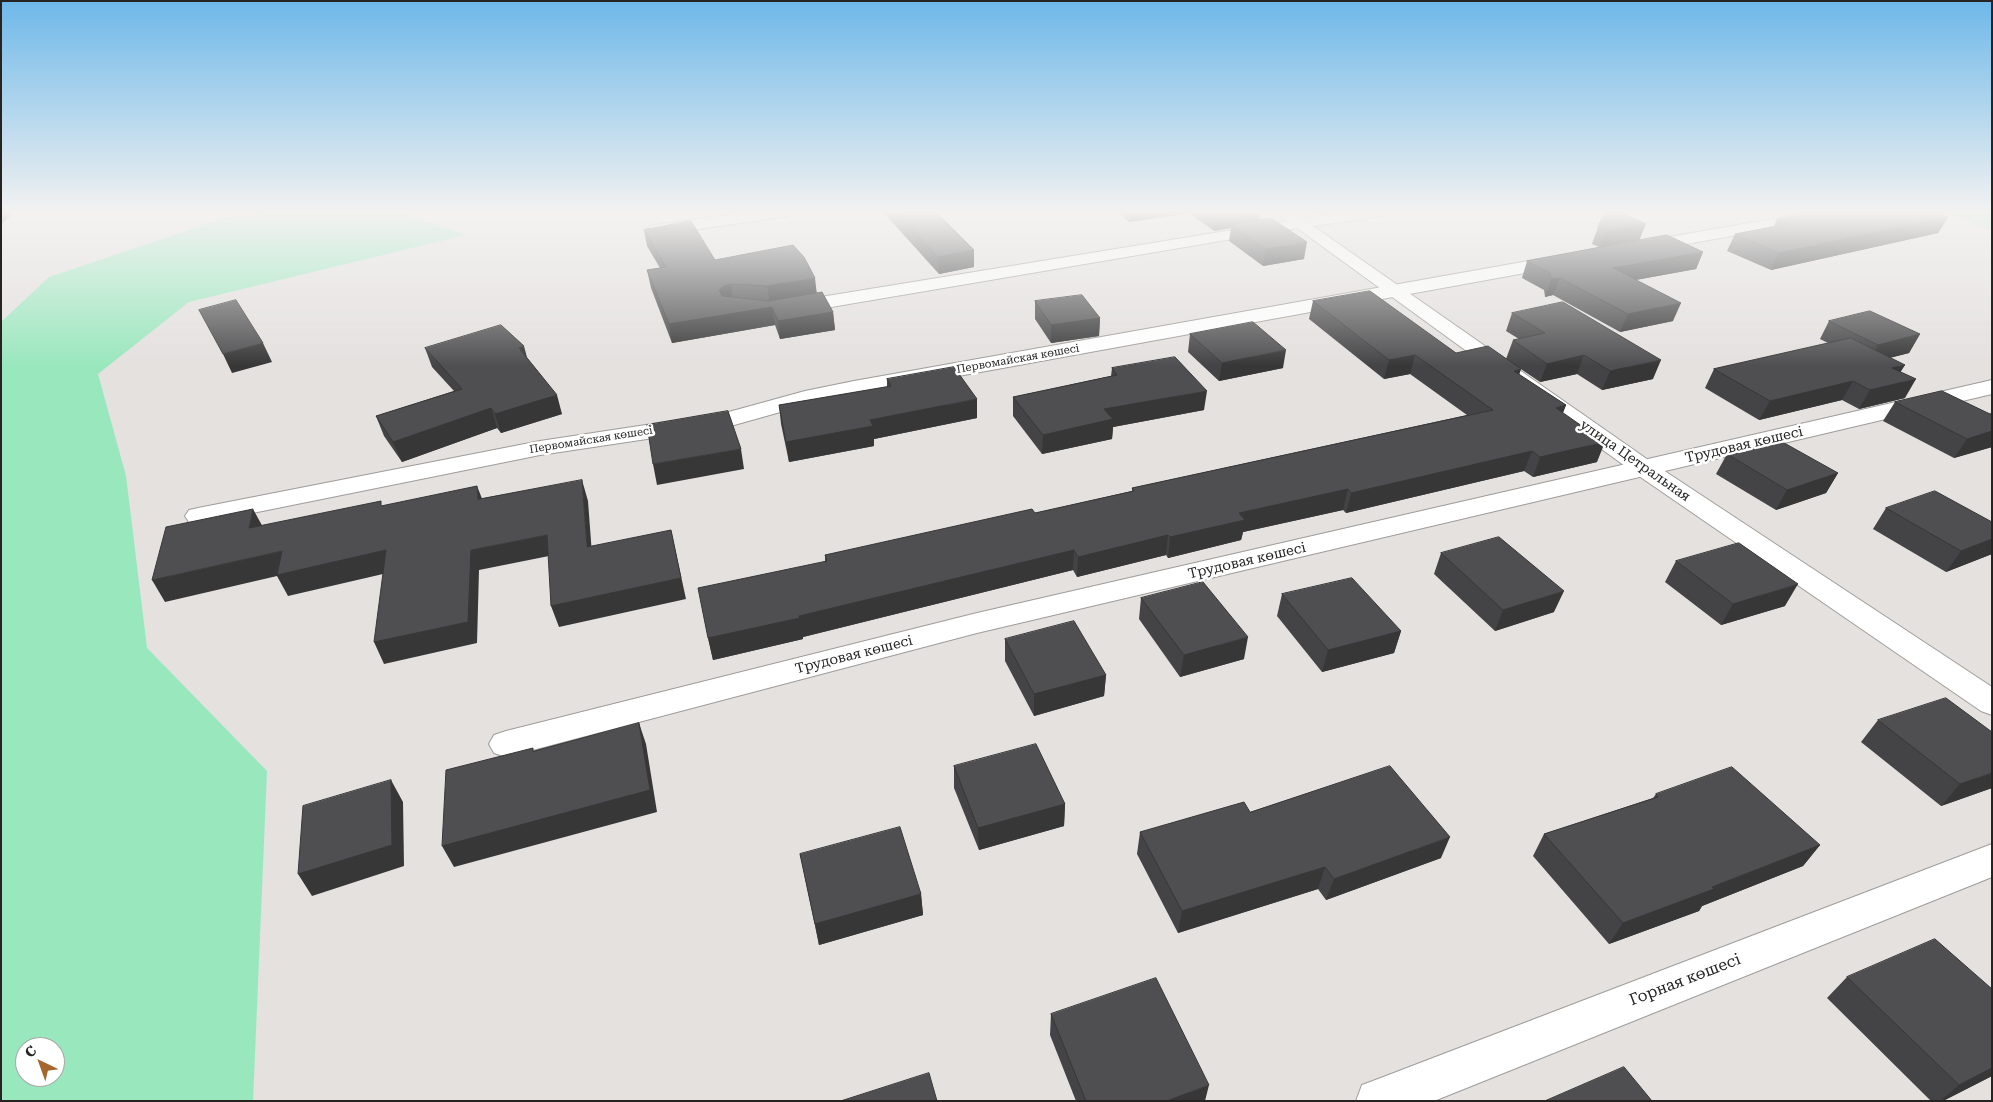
<!DOCTYPE html>
<html>
<head>
<meta charset="utf-8">
<style>
	body { margin:0 }
	#map { position:relative; width:1993px; height:1102px; overflow:hidden; background:#e4e1df; font-family:"Roboto Serif",serif }
	canvas { display:block }
	.frame { position:absolute; inset:0; border:2px solid #252423; pointer-events:none }
	.north { position:absolute; left:15px; top:1037px; width:50px; height:50px; box-sizing:border-box; background:#fff; border:1px solid #a8a7a7; border-radius:50%; rotate:318deg; font-size:14px; font-weight:700; line-height:20px; text-align:center; color:#252423 }
	.north::after { content:''; display:block; margin:auto; width:18px; height:22px; background:#a6662e; clip-path:polygon(50% 0,100% 100%,50% 72%,0 100%) }
</style>
</head>
<body>
<div id="map">
<canvas width="1993" height="1102"></canvas>
<div class="frame"></div>
<div class="north">С</div>
</div>
<script>
const c = document.querySelector('canvas').getContext('2d');
c.lineJoin = 'round';
function fillPath(path, color) {
  c.fillStyle = color;
  c.fill(path, 'evenodd');
}
function stroke(path, color, width, dash) {
  c.strokeStyle = color;
  c.lineWidth = width;
  c.lineCap = dash ? 'butt' : 'round';
  c.setLineDash(dash || []);
  c.stroke(path);
}
function write(font, color, halo, rows, align = 'center') {
  c.font = font + ' "Roboto Serif",serif';
  c.lineWidth = 5;
  c.setLineDash([]);
  c.textBaseline = 'middle';
  c.strokeStyle = halo;
  c.fillStyle = color;
  for (const [text, x, y, turn = 0] of rows) {
    c.save();
    c.translate(x, y);
    c.rotate((+turn || 0) * Math.PI / 180);
    c.textAlign = isNaN(turn) ? turn : align;
    if (halo) c.strokeText(text, 0, 0);
    c.fillText(text, 0, 0);
    c.restore();
  }
}
fillPath(new Path2D(`
	M300,212H398L466,235L189,302L98,374L126,476L147,648L267,771L253,1101H1V322L49,277L227,217ZM25,1047H55V1077H25Z
	M1944,212H1992V230Z`), '#99e7bd');
const street = new Path2D(`
	M750,212H791L789,216L783,217L656,235L650,234L647,230L650,226L656,225Z
	M1343,212H1386L1384,216L1378,217L1297,228L790,314L783,312L780,308L783,304L790,302Z
	M1812,212H1847L1845,216L1839,217L1641,252L1635,251L1632,247L1635,243L1641,242Z
	M1562,255L1569,257L1571,261L1569,265L854,395L809,404L727,427L540,455L198,524L189,522L185,516L189,510L198,508L540,441L725,413L805,391L854,381Z
	M1992,380V394L977,633L506,757L494,753L489,744L494,735L506,731L977,613Z
	M1992,844V877L1434,1101H1356L1362,1085L1378,1079Z`);
const secondary = new Path2D(`
	M1275,212H1293L1654,464L1992,687V715L1981,711L1636,474Z`);
stroke(street, '#9f9c9a', 2);
stroke(secondary, '#9f9c9a', 2);
fillPath(street, '#fff');
fillPath(secondary, '#fff');
fillPath(new Path2D(`
	M883,212H936L974,250V267L939,274Z
	M1118,212H1260L1259,220L1304,259L1263,266L1229,241L1231,228L1214,231L1189,213L1129,222Z
	M1948,217L1938,233L1771,270L1727,251L1735,234L1774,226L1777,219Z
	M1598,227L1640,240L1703,252L1696,269L1636,280L1673,321L1620,332L1553,295L1545,297L1544,290L1522,278L1527,261L1599,247L1592,244Z
	M644,230L715,260L817,293L833,312L835,330L780,339L775,325L672,343L651,288L647,270L660,268L647,246Z
	M1035,301L1100,318L1099,336L1051,343L1035,319Z
	M1313,301L1456,353L1519,375L1566,405L1563,413L1597,462L1533,477L1524,471L1346,513L1343,510L1243,532L1241,540L1168,558L1166,555L1077,577L1073,570L803,637V639L713,660L708,638L825,562V555L1035,513L1132,491V488L1467,415L1410,374L1384,379L1309,319Z
	M1512,313L1653,379L1602,390L1577,374L1540,382L1506,359L1513,340L1519,339L1506,331Z
	M1829,321L1920,334L1909,353L1890,358L1901,372L1905,398L1859,409L1842,400L1759,420L1705,388L1714,369L1828,343L1820,339Z
	M1190,334L1283,368L1219,381L1188,352Z
	M425,348L528,359L562,414L501,433L497,428L402,462L384,436L376,416L454,391L432,367Z
	M1112,368L1204,410L1113,427L1112,439L1042,454L1013,416V397L1111,376Z
	M887,379L977,418L874,439V446L789,462L781,424L779,405L887,387Z
	M1895,402L1990,414L1992,411V447L1954,458L1883,421Z
	M1727,454L1838,473L1826,493L1776,510L1716,474Z
	M1886,508L1992,522V554L1946,572L1873,529Z
	M1441,553L1554,612L1495,631L1434,574Z
	M1676,561L1785,606L1721,625L1665,582Z
	M1282,594L1401,631L1394,653L1322,672L1277,616Z
	M1141,598L1244,659L1180,677L1139,619Z
	M1005,639L1106,675L1104,696L1034,716L1005,661Z
	M1878,720L1992,788L1941,806L1861,742Z
	M954,766L1065,804L1064,826L979,850L954,788Z
	M1656,794L1820,845L1803,866L1702,906L1699,911L1609,944L1533,856L1544,834L1653,798Z
	M1250,812L1441,858L1326,900L1318,889L1178,933L1137,854L1140,832Z
	M800,854L921,894L923,915L819,945Z
	M1847,977L1992,989V1076L1943,1101H1931L1827,998Z
	M1051,1014L1205,1101H1076L1050,1035Z`), '#444345');
fillPath(new Path2D(`
	M1,212H14L1,225Z
	M1130,212H1190L1189,213L1129,222Z
	M1237,212H1260L1259,221L1231,225V228L1214,231L1217,215Z
	M1948,217L1938,233L1771,270L1779,253Z
	M1646,224L1639,241L1600,248L1606,231Z
	M1307,242L1304,259L1263,266L1266,249Z
	M974,250V267L939,274L938,257Z
	M1703,252L1696,269L1607,285L1613,268Z
	M815,278L817,295L770,303L767,286Z
	M1560,278L1553,295L1545,297L1551,279Z
	M731,284L733,301L726,303L719,290L724,286Z
	M1681,303L1673,321L1620,332L1628,314Z
	M772,307L775,325L672,343L669,324Z
	M833,312L835,330L780,339L778,321Z
	M1100,318L1099,336L1051,343V325Z
	M1920,334L1909,353L1868,363L1878,345Z
	M263,343L272,362L232,373L223,354Z
	M524,346L529,365L519,348Z
	M1286,350L1283,368L1219,381L1222,363Z
	M1415,355L1410,374L1384,379L1389,360Z
	M1584,355L1577,374L1540,382L1547,364Z
	M1661,360L1653,379L1602,390L1610,371Z
	M1905,365L1893,384L1892,368Z
	M1521,369L1515,388L1514,371Z
	M1916,379L1905,398L1859,409L1870,390Z
	M1853,381L1842,400L1759,420L1770,401Z
	M1207,391L1204,410L1113,427L1112,439L1042,454L1043,435L1104,409Z
	M557,395L562,414L501,433L495,414Z
	M977,399V418L874,439V446L789,462L786,442L870,420Z
	M1566,405L1558,424L1556,408Z
	M491,408L497,428L402,462L393,442Z
	M1992,431V447L1954,458L1967,439Z
	M1605,442L1597,462L1533,477L1540,457Z
	M741,449L744,469L657,485L653,464Z
	M1532,451L1524,471L1346,513L1351,493Z
	M1838,473L1826,493L1776,510L1787,490Z
	M582,480L588,501L593,568L587,547Z
	M477,486L485,506L478,499Z
	M1348,489L1343,510L1243,532L1241,540L1168,558L1170,537L1239,513Z
	M253,509L264,529L249,528Z
	M671,530L686,599L559,627L551,606Z
	M547,535L554,555L479,570L477,643L384,664L374,642L471,550Z
	M1168,535L1166,555L1077,577L1078,557Z
	M1992,539V554L1946,572L1961,551Z
	M386,550L396,571L288,596L277,576L165,602L152,580L282,551Z
	M1074,550L1073,570L803,637V639L713,660L708,638Z
	M1798,584L1785,606L1721,625L1733,604Z
	M1564,591L1554,612L1495,631L1503,610Z
	M1401,631L1394,653L1322,672L1328,650Z
	M1248,637L1244,659L1180,677L1184,655Z
	M1106,675L1104,696L1034,716V694Z
	M639,723L646,744L657,812L454,867L442,846Z
	M1992,773V788L1941,806L1960,784Z
	M391,780L403,802L404,866L312,896L298,874Z
	M1065,804L1064,826L979,850L978,828Z
	M1450,837L1441,858L1326,900L1334,879Z
	M1820,845L1803,866L1702,906L1699,911L1609,944L1623,923Z
	M1325,867L1318,889L1178,933L1182,911Z
	M921,894L923,915L819,945L815,924Z
	M1992,1068V1076L1943,1101H1940L1959,1085Z
	M1209,1085L1205,1101H1167Z`), '#373738');
const building = new Path2D(`
	M897,212H936L974,250L938,257Z
	M1212,212H1237L1217,215Z
	M1606,212H1620L1646,224L1606,231L1598,227Z
	M1817,212H1934L1948,217L1779,253L1735,234L1789,224L1777,219Z
	M1271,218L1307,242L1266,249L1231,225Z
	M691,221L715,260L793,245L804,257L815,278L767,286L731,284L724,286L719,290L722,296L768,301L822,292L833,312L778,321L772,307L669,324L647,270L666,267L644,230Z
	M1667,235L1703,252L1613,268L1681,303L1628,314L1560,278L1551,279L1550,273L1527,261Z
	M1370,291L1456,353L1488,346L1521,369L1514,371L1566,405L1556,408L1605,442L1540,457L1532,451L1351,493L1348,489L1239,513L1245,520L1170,537L1168,535L1078,557L1074,550L799,616L800,618L708,638L698,588L827,561L825,555L1032,509L1035,513L1134,491L1132,488L1493,410L1415,355L1389,360L1313,301Z
	M1082,295L1100,318L1051,325L1035,301Z
	M236,300L263,343L223,354L199,310Z
	M1563,302L1661,360L1610,371L1584,355L1547,364L1513,340L1545,333L1512,313Z
	M1870,311L1920,334L1878,345L1829,321Z
	M1253,322L1286,350L1222,363L1190,334Z
	M501,325L524,346L519,348L557,395L495,414L491,408L393,442L376,416L462,389L425,348Z
	M1851,338L1905,365L1892,368L1916,379L1870,390L1853,381L1770,401L1714,369Z
	M1175,357L1207,391L1104,409L1113,419L1043,435L1013,397L1117,375L1112,368Z
	M954,367L977,399L870,420L873,426L786,442L779,405L891,386L887,379Z
	M1942,391L1992,415V431L1967,439L1895,402Z
	M728,411L741,449L653,464L647,425Z
	M1777,439L1838,473L1787,490L1727,454Z
	M582,480L587,547L671,530L681,578L551,606L547,535L471,550L468,622L374,642L386,550L277,575L282,551L152,580L166,527L253,509L249,528L381,501V506L477,486L478,499Z
	M1935,491L1992,522V539L1961,551L1886,508Z
	M1499,537L1564,591L1503,610L1441,553Z
	M1739,543L1798,584L1733,604L1676,561Z
	M1352,578L1401,631L1328,650L1282,594Z
	M1203,582L1248,637L1184,655L1141,598Z
	M1074,621L1106,675L1034,694L1005,639Z
	M1946,698L1992,732V773L1960,784L1878,720Z
	M639,723L650,790L442,846L446,770L533,748V751Z
	M1036,744L1065,804L978,828L954,766Z
	M1390,766L1450,837L1334,879L1325,867L1182,911L1140,832L1244,802L1250,812Z
	M1732,767L1820,845L1712,887L1714,889L1623,923L1544,834L1658,797L1656,794Z
	M391,780L392,845L298,874L303,806Z
	M900,827L921,894L815,924L800,854Z
	M1935,939L1992,989V1068L1959,1085L1847,977Z
	M1156,978L1209,1085L1167,1101H1086L1051,1014Z
	M1624,1067L1652,1101H1545Z
	M929,1073L937,1101H841Z`);
fillPath(building, '#4f4e50');
stroke(building, '#373738', 1);
const sky = c.createLinearGradient(0, 0, 0, 366);
sky.addColorStop(0, '#6db8e9');
sky.addColorStop(0.58, '#f3f2f1');
sky.addColorStop(1, '#f3f2f100');
c.fillStyle = sky;
c.fillRect(0, 0, 1993, 366);
write('11px', '#252423', '#fff', [
	["Первомайская көшесі",1018,359,-10],
	["Первомайская көшесі",591,440,-9]
]);
write('14px', '#252423', '#fff', [
	["Трудовая көшесі",1744,445,-13],
	["улица Цетральная",1635,461,35],
	["Трудовая көшесі",1247,561,-13],
	["Трудовая көшесі",854,655,-14]
]);
write('16px', '#252423', '#fff', [
	["Горная көшесі",1685,980,-21]
]);
</script>
</body>
</html>
